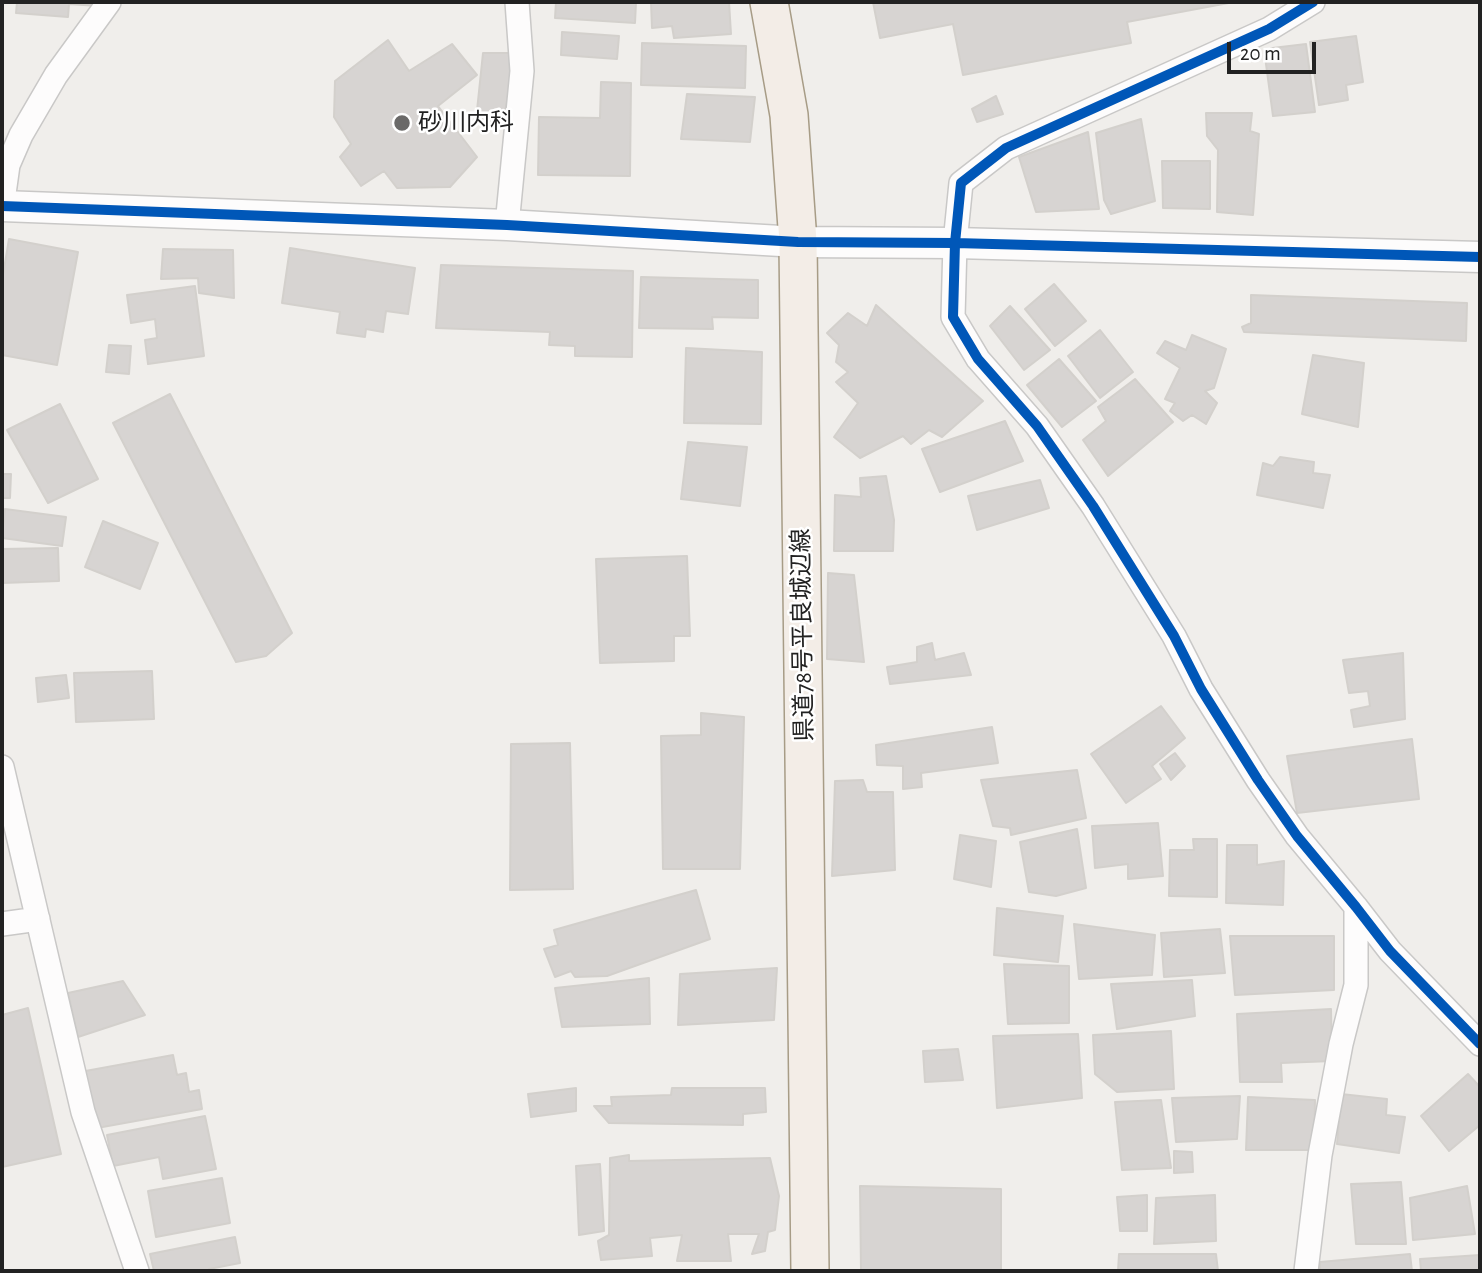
<!DOCTYPE html>
<html>
<head>
<meta charset="utf-8">
<style>
	body { margin:0 }
	#map { position:relative; width:1482px; height:1273px; overflow:hidden; background:#f0eeeb; font-family:"Alegreya Sans",sans-serif }
	canvas { display:block }
	.frame { position:absolute; inset:0; border:4px solid #222; pointer-events:none }
	.scale { position:absolute; left:1227px; top:42px; width:89px; height:32px; box-sizing:border-box; border:4px solid #222; border-top:0; padding-left:9px; font-size:21px; line-height:24px; white-space:nowrap; color:#222; -webkit-text-stroke:5px #fff; paint-order:stroke }
</style>
</head>
<body>
<div id="map">
<canvas width="1482" height="1273"></canvas>
<div class="frame"></div>
<div class="scale">20 m</div>
</div>
<script>
const c = document.querySelector('canvas').getContext('2d');
c.lineJoin = 'round';
function fillPath(path, color) {
  c.fillStyle = color;
  c.fill(path, 'evenodd');
}
function stroke(path, color, width, dash) {
  c.strokeStyle = color;
  c.lineWidth = width;
  c.lineCap = dash ? 'butt' : 'round';
  c.setLineDash(dash || []);
  c.stroke(path);
}
function write(font, color, halo, rows, align = 'center') {
  c.font = font + ' "Alegreya Sans","Noto Sans JP",sans-serif';
  c.lineWidth = 5;
  c.setLineDash([]);
  c.textBaseline = 'middle';
  c.strokeStyle = halo;
  c.fillStyle = color;
  for (const [text, x, y, turn = 0] of rows) {
    c.save();
    c.translate(x, y);
    c.rotate((+turn || 0) * Math.PI / 180);
    c.textAlign = isNaN(turn) ? turn : align;
    if (halo) c.strokeText(text, 0, 0);
    c.fillText(text, 0, 0);
    c.restore();
  }
}
const building = new Path2D(`
	M17,2H98V6L69,4L68,17L16,13Z
	M556,2H636L635,23L555,18Z
	M651,2H729L731,34L674,38L672,26L652,28Z
	M873,2H1234L1127,22L1131,43L963,75L953,24L880,38Z
	M562,32L619,36L617,59L561,55Z
	M1356,36L1363,82L1346,85L1348,100L1319,105L1310,42Z
	M388,40L409,71L452,44L477,75L438,106L477,157L450,187L397,188L384,171L361,186L340,157L351,144L334,117L335,81Z
	M642,43L746,46L745,88L641,85Z
	M1306,44L1315,112L1273,116L1264,49Z
	M483,53H516L503,123L476,120Z
	M601,82L631,83L630,176L538,175L539,117L600,118Z
	M687,94L755,97L750,142L681,139Z
	M996,96L1003,114L977,122L972,109Z
	M1206,113H1252L1250,131L1259,134L1253,215L1217,212L1218,150L1207,136Z
	M1141,119L1155,201L1111,214L1104,200L1096,133Z
	M1088,132L1099,209L1036,212L1019,157Z
	M1162,161H1210V209L1163,208Z
	M9,239L78,252L57,365L2,355V281Z
	M290,248L415,268L408,314L386,311L383,332L366,329L365,337L337,333L340,312L282,303Z
	M163,249L233,250L234,298L199,293L198,278L161,279Z
	M441,265L633,271L632,357L575,356V346L549,345L550,332L436,328Z
	M641,277L758,280V318L712,317L713,329L639,328Z
	M1054,284L1086,321L1055,346L1025,309Z
	M195,286L204,356L148,364L145,340L157,338L155,319L131,323L127,295Z
	M1251,295L1467,303L1466,341L1244,332L1242,327L1251,323Z
	M876,305L983,401L942,437L929,430L911,444L903,436L860,458L834,437L858,403L836,382L848,372L836,362L839,345L827,333L848,313L867,326Z
	M1010,306L1050,350L1024,370L990,326Z
	M1100,330L1133,372L1100,398L1068,356Z
	M1192,335L1226,349L1214,388L1205,391L1217,403L1206,424L1192,415L1183,421L1170,411L1175,403L1165,399L1180,368L1157,353L1165,341L1186,350Z
	M109,345L131,346L129,374L106,372Z
	M686,348L762,352L761,424L684,423Z
	M1313,355L1364,363L1358,427L1302,414Z
	M1059,359L1096,401L1062,427L1027,385Z
	M1135,379L1173,422L1108,476L1083,440L1106,421L1098,407Z
	M170,394L292,633L266,656L236,662L113,423Z
	M60,404L98,479L48,503L7,430Z
	M1005,421L1023,461L940,492L922,449Z
	M688,442L747,447L740,506L681,499Z
	M1280,457L1314,462L1313,473L1330,475L1323,508L1257,495L1263,463L1273,466Z
	M2,474H11L10,498H2Z
	M886,476L894,520L893,551H834L835,495L861,497L860,478Z
	M1040,480L1049,508L977,530L968,496Z
	M5,509L66,517L62,546L2,538Z
	M103,521L158,543L140,589L85,567Z
	M58,548L59,581L2,583V549Z
	M687,556L690,636H674V661L600,663L596,559Z
	M828,573L854,575L864,662L827,659Z
	M932,643L935,660L964,653L971,675L890,684L887,667L917,662V647Z
	M1403,653L1405,719L1354,727L1351,710L1370,706L1368,691L1349,693L1343,660Z
	M152,671L154,719L76,722L74,673Z
	M66,675L69,698L38,702L36,678Z
	M1161,706L1185,738L1152,766L1161,779L1126,803L1091,754Z
	M701,713L744,717L740,869H663L661,736L701,735Z
	M992,727L998,763L921,773L922,787L903,789V766L877,765L876,745Z
	M1412,739L1419,799L1297,813L1287,756Z
	M570,743L573,889L510,890L511,744Z
	M1175,753L1185,766L1171,780L1160,764Z
	M1077,770L1086,818L1011,835L1010,828L993,826L981,780Z
	M863,780L867,792H893L895,870L832,876L835,781Z
	M1158,823L1163,876L1128,879V864L1095,868L1092,826Z
	M1077,829L1086,888L1056,896L1029,892L1020,842Z
	M960,835L996,841L991,887L954,879Z
	M1193,839H1217V897L1169,896L1170,850H1194Z
	M1227,845H1257V865L1284,861L1283,905L1226,903Z
	M696,890L710,939L607,976L575,977L571,971L555,977L544,949L558,945L554,930Z
	M997,908L1063,916L1058,962L994,955Z
	M1074,924L1155,935L1152,975L1079,979Z
	M1220,929L1225,973L1164,977L1161,933Z
	M1230,936H1334V990L1235,995Z
	M1004,964L1069,966V1023L1008,1024Z
	M777,968L774,1020L678,1025L680,974Z
	M649,978L650,1024L562,1027L555,988Z
	M1192,980L1195,1016L1117,1029L1111,984Z
	M123,981L145,1015L78,1037L68,993Z
	M28,1008L61,1154L2,1167V1015Z
	M1331,1009L1332,1061L1281,1063L1282,1082H1240L1237,1014Z
	M1171,1031L1174,1089L1117,1092L1095,1074L1093,1035Z
	M1078,1034L1082,1098L997,1108L993,1036Z
	M958,1049L963,1080L925,1082L923,1051Z
	M173,1055L177,1075L186,1073L189,1092L199,1090L202,1109L97,1128L91,1096L85,1098L80,1072Z
	M1468,1074L1480,1087V1125L1449,1151L1421,1116Z
	M576,1088V1111L531,1117L528,1094Z
	M672,1088H765L766,1112L743,1114V1125L609,1123L594,1106H612L611,1097L671,1095Z
	M1341,1094L1387,1099L1386,1115L1405,1117L1399,1153L1337,1144Z
	M1240,1096L1237,1139L1176,1142L1172,1098Z
	M1248,1097L1315,1100L1314,1150H1246Z
	M1161,1100L1171,1168L1122,1170L1115,1102Z
	M205,1116L216,1169L163,1179L159,1157L113,1166L107,1135Z
	M1174,1151L1192,1152L1193,1172L1174,1173Z
	M629,1155V1161L770,1158L779,1196L775,1230L768,1232L765,1251L752,1254L759,1234H728L731,1261H677L682,1235L650,1238L652,1256L601,1260L598,1241L609,1235L610,1158Z
	M600,1164L604,1231L579,1235L576,1166Z
	M222,1178L230,1223L156,1237L148,1191Z
	M1401,1182L1406,1244H1356L1351,1184Z
	M860,1186L1001,1189V1271H861Z
	M1467,1186L1475,1234L1413,1240L1410,1198Z
	M1147,1195V1231H1120L1117,1197Z
	M1215,1195L1216,1241L1154,1244L1156,1198Z
	M235,1237L240,1263L209,1269V1271H154L150,1254Z
	M1119,1254H1216L1218,1271H1118Z
	M1410,1254L1412,1271H1320V1262Z
	M1480,1255V1271H1421L1420,1259Z`);
fillPath(building, '#d7d4d2');
stroke(building, '#d3d0cc', 2);
const minor = new Path2D(`
	M1313,2L1269,29L1006,148L961,183L955,243L953,317L978,359L1037,426L1093,506L1174,636L1201,689L1258,780L1297,836L1356,907L1390,951L1480,1044
	M2,208L8,165L21,135L56,75L109,2
	M507,225L522,71L517,2
	M2,767L83,1112L137,1271
	M2,924L38,919
	M1306,1271L1320,1155L1341,1044L1356,985V907`);
const tertiary = new Path2D(`
	M2,206L507,225L798,242L955,243L1480,257`);
const primary = new Path2D(`
	M769,2L789,115L798,242L810,1271`);
stroke(minor, '#c9c8c7', 26);
stroke(tertiary, '#c9c8c7', 33);
stroke(primary, '#a79c86', 40);
stroke(minor, '#fdfcfc', 23);
stroke(tertiary, '#fdfcfc', 30);
stroke(primary, '#f3ede7', 37);
stroke(new Path2D(`
	M1313,2L1269,29L1006,148L961,183L955,243L953,317L978,359L1037,426L1093,506L1174,636L1201,689L1258,780L1297,836L1356,907L1390,951L1480,1044
	M2,206L507,225L798,242L955,243L1480,257`), '#0057b8', 10);
for (const [x, y, r, color] of [
	[402,123,9,"#6a6968"]
]) {
  const dot = new Path2D();
  dot.arc(x, y, r, 0, 2 * Math.PI);
  c.fillStyle = color;
  c.fill(dot);
  stroke(dot, '#fff', 2.5);
}
write('24px', '#222', '#fff', [
	["砂川内科",418,123]
], 'left');
write('24px', '#222', '#fff', [
	["県道78号平良城辺線",803,635,-91]
]);
</script>
</body>
</html>
